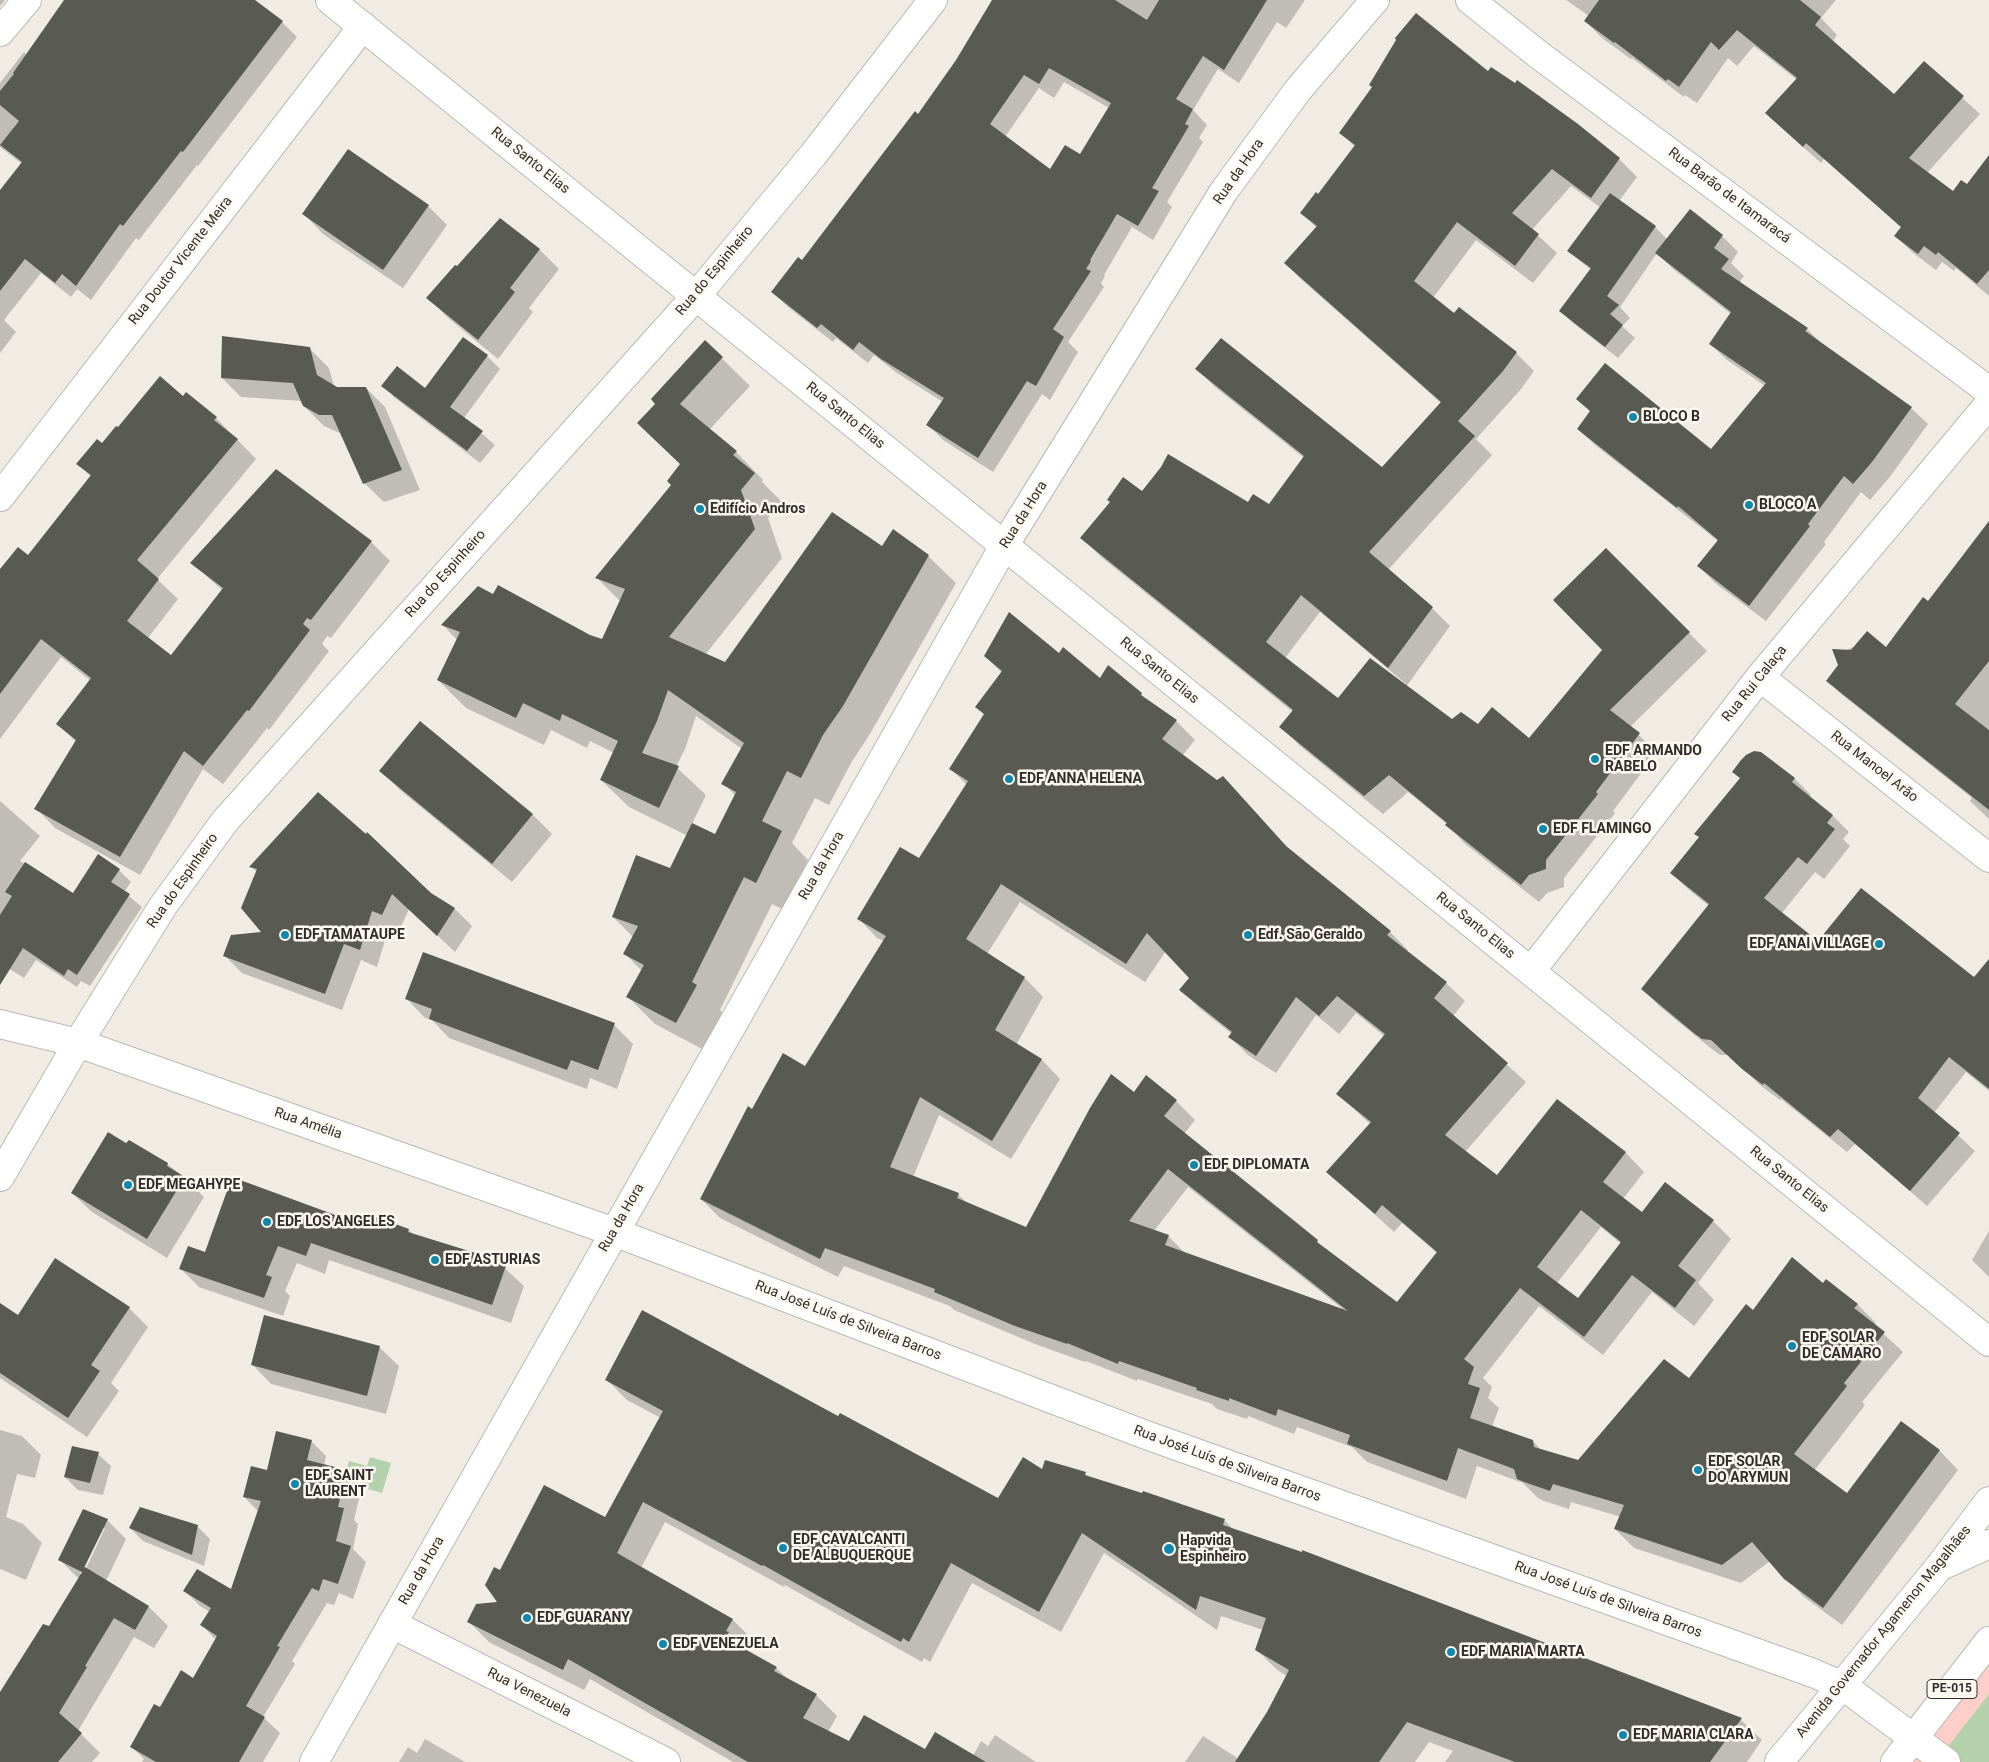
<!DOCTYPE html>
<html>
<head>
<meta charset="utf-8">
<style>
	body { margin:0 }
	canvas { display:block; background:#f0ece3 }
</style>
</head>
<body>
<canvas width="1989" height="1762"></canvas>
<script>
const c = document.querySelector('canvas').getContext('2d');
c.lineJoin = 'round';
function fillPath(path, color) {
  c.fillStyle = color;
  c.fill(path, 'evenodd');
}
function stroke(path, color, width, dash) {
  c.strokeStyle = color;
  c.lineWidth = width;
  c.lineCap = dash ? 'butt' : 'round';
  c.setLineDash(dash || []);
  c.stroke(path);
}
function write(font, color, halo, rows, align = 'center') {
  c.font = font + ' Roboto,sans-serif';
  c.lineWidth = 5;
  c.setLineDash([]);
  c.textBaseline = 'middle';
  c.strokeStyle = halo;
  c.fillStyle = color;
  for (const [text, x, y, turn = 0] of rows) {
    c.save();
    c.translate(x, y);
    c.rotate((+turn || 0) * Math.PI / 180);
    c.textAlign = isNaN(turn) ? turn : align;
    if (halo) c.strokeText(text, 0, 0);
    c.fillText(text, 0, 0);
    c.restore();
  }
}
fillPath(new Path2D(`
	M1989,1653V1762H1902Z`), '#fecfc9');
fillPath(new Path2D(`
	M370,1457L391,1463L382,1493L343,1482L349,1461L367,1466Z
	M1989,1694V1762H1936Z`), '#b3d2ac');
fillPath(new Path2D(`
	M0,0H5L0,6Z
	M65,0H253L282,22L297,37L198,166L197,165L139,240L136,238L91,300L77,289L71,297L41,273L4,320L16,332L0,353V192L22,164L0,147V83L24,52L27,55Z
	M1003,0H1305L1286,28L1277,22L1239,83L1218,69L1193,110L1207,125L1199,138L1203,142L1167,202L1172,207L1153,240L1132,227L1104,275L1105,276L1101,283L1104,287L1068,342L1078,352L1050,400L1042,394L993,472L943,440L928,425L943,402L897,373L874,355L868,363L836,338L833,342L788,307L773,292L802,262L918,116ZM1064,82L1109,108L1080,155L1051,171L1005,137L1039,88L1054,98Z
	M1566,0H1836L1821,18L1837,35L1832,42L1894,96L1924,63L1980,114L1927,173L1953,193L1967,186L1989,169V296L1956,268L1954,271L1942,262L1936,270L1913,253L1896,236L1902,228L1824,159L1821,163L1784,130L1797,80L1754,46L1737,66L1728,58L1697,103L1685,95L1684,97L1632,58L1631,59L1602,38L1585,21L1589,16Z
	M1489,73L1619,159L1637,177L1619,201L1655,227L1667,239L1722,236L1738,252L1731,263L1744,276L1739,283L1807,329L1823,345L1911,408L1928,424L1889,478L1870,500L1861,492L1824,542L1826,544L1766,621L1715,583L1699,566L1718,541L1595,445L1578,429L1591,412L1577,399L1711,451L1765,386L1727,360L1710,344L1731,314L1673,269L1657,253L1620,307L1630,318L1622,326L1635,338L1618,358L1573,323L1561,311L1591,270L1568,251L1601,208L1571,186L1532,230L1557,253L1533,283L1476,240L1433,298L1454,315L1516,353L1534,371L1521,389L1476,439L1492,455L1388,570L1432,608L1450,626L1406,687L1452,721L1529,740L1604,650L1606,550L1707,651L1630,727L1657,752L1613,811L1615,813L1564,878V887L1547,893L1539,902L1464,843L1447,824L1408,792L1383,814L1299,745L1281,727L1293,712L1100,556L1082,538L1143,493L1269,505L1304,458L1215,387L1197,369L1382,469L1441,403L1303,281L1285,263L1317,228L1301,213L1318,195L1355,147L1341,133ZM1320,612L1406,684L1405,686L1338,700L1285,658Z
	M428,206L447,225L403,288L323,234L304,214Z
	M500,219L540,250L559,269L529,308L533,312L498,359L447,317L428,297L458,268Z
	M463,338L487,356L500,369L464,418L495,445L480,463L395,398L383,385L426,389Z
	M705,342L750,386L709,430L736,452L763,480L762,482L782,502L768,518L782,558L705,655L725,664L882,547L928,556L956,583L870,734L851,763L829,805L815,798L792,843L808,860L784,910L772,904L720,1010L723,1014L704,1050L655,1024L627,996L642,971L624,953L633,937L613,917L671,870L688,836L629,807L601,780L614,753L590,741L587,748L551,730L544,745L466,708L438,680L457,640L443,625L494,596L603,641L620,601L597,578L673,486L681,465L657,404ZM696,716L742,749L723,783L736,796L715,836L692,824L706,795L676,767L685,749Z
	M309,348L329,368L334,386L337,388H366L385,407L420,490L384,502L364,483L342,434L324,426L304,406L302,401L241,397L222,378Z
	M183,397L216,418L256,459L157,579L178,599L148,638L171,657L223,591L192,563L371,542L390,561L331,638L327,636L322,644L329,651L269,730L267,728L223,784L203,769L140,875L55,828L36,808L76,742L58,724L91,681L61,657L0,739V571L28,557L91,477L78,464L103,445L118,429Z
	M1989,523V819L1970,801L1972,798L1841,694L1828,681L1840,665L1836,654L1856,646L1886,649L1928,603Z
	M1059,654L1100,680L1109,667L1150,703L1176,721L1195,740L1182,756L1217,782L1223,777L1293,853L1390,932L1408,950L1407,952L1446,983L1465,1001L1453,1016L1526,1082L1465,1152L1497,1177L1557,1100L1626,1153L1644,1172L1623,1199L1643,1214L1713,1221L1731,1239L1698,1283L1714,1300L1694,1326L1652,1292L1603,1355L1539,1306L1483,1378L1492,1387L1488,1398L1499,1408L1492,1427L1533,1441L1542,1451L1578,1461L1690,1379L1753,1311L1823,1284L1857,1304L1876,1323L1874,1325L1903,1352L1862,1402L1865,1405L1814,1471L1847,1495L1901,1423L1940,1451L1958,1470L1842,1625L1804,1597L1770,1561L1741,1583L1634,1548L1615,1529L1621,1517L1571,1502L1569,1509L1544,1501L1538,1498L1523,1483L1477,1466L1466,1499L1367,1462L1352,1447L1297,1427L1294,1434L1248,1416L1247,1419L1217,1409L1212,1404L1138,1379L1137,1381L1086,1361L1085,1362L1035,1344L954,1310L950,1306L844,1266L838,1277L720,1218L701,1199L753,1110L806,1067L884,941L877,938L859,919L919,860L967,785L950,768L985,715L977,707L1002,673L985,656ZM1020,902L1145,982L1166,951L1190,978L1181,990L1199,1008L1232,1034L1230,1037L1248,1055L1276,1073L1316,1015L1339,1034L1356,1013L1384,1036L1338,1094L1370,1124L1328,1172L1394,1232L1402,1223L1437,1253L1397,1304L1326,1250L1184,1134L1195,1120L1176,1101L1146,1077L1026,1228L968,1204L958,1194L913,1177L939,1115L1011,1159L1060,1079L1042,1060L1016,1045L1043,997L1025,978L987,954ZM1188,1187L1344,1310L1186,1254L1168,1236L1154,1231ZM1601,1227L1621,1244L1579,1300L1557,1283Z
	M420,723L533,815L552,834L512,882L400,790L381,771Z
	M1761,754L1795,779L1811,795L1809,797L1833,816L1849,832L1843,839L1850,846L1824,879L1815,872L1781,914L1818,943L1974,978L1989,970V1091L1966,1072L1934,1113L1975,1151L1927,1206L1855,1144L1847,1152L1781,1099L1780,1100L1760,1085L1729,1055H1720L1713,1050L1659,1006L1643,989L1709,906L1688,889L1671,873L1700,838L1741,779L1734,772Z
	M0,801L40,836L20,861L73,894L119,870L131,882L124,892L142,907L90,986L81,981L77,987L36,960L24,978L0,963Z
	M251,867L431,894L455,909L472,926L455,952L409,909L399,931L389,927L377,967L361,960L342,1010L242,973L225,956L263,933L257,872Z
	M406,998L614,1025L633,1044L617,1089L590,1078L587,1089L449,1038L432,1020L425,1018Z
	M127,1145L167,1164L185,1178L204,1197L167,1258L92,1212L72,1193Z
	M371,1217L409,1230L414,1235L497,1261L524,1286L511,1323L329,1260L325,1274L297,1263L285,1291L290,1296L283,1316L199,1287L181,1269L205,1254L358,1225L370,1220Z
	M1989,1231V1277L1972,1260Z
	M129,1308L148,1327L111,1383L119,1391L87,1437L0,1378V1310L18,1317Z
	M379,1347L399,1366L386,1414L271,1384L252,1364Z
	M606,1379L839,1418L998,1499L1043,1470L1085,1474L1089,1478L1224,1520L1234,1530L1303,1553V1552L1741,1720L1762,1740L1747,1762H1445L1453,1751L1429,1742L1415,1762H1185L1203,1736L1239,1759L1268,1712L1287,1676L1277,1670L1256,1649L1263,1630L1221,1616L1217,1630L1104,1553L1061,1632L972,1583L930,1662L924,1658L922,1662L785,1585L784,1587L665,1522L641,1568L733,1620L754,1641L747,1652L776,1668L788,1679L816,1695L837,1716L828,1732L850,1743L973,1756L981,1741L988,1746L995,1735L1036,1762H733L590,1679L584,1690L489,1642L468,1621L499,1603L500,1572L606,1519L661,1418L627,1400Z
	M0,1430L22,1436L41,1455L35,1478L17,1474L6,1517L23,1524L42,1543L26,1580L0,1569Z
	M311,1441L326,1456L324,1466L346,1471L362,1486L354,1520L358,1524L353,1549L366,1562L353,1599L339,1593L334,1605L327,1603L292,1661L295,1664L263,1717L280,1733L263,1762H142L144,1759L132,1747L160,1709L194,1679L216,1640L202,1625L210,1612L200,1606L185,1591H232L259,1512L244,1497L268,1471Z
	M98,1454L111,1466L103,1495L78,1490L65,1477Z
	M107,1520L126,1539L106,1581L149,1607L168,1626L154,1648L134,1637L78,1731L100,1753L92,1762H0V1695L49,1628L79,1579L60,1560ZM102,1528H105L83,1575L80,1574Z
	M197,1526L210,1539L204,1566L143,1541L130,1528Z
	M425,1739L465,1762H399L408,1747L417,1753Z`), '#0003');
fillPath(new Path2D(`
	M64,0H255L283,21L183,152L181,151L123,226L120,224L76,286L62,274L55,283L25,259L0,291V190L22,162L0,145L19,121L0,105V91L14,74L13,73Z
	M992,0H1115L1147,20L1159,0H1267L1224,70L1203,56L1176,99L1193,109L1185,124L1189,126L1152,188L1159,191L1138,226L1117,214L1090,260L1091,261L1086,269L1091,271L1053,329L1064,337L1036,386L1027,381L978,458L926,425L944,398L881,359L859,342L853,350L821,324L817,328L771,292L798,257L802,260L915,111L918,114L956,60ZM1049,68L1111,103L1080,154L1065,145L1050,169L990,124L1024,75L1039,84Z
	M1599,0H1800L1821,17L1815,25L1894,94L1924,61L1964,96L1909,158L1953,191L1961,180L1967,184L1989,155V270L1977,284L1938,252L1936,255L1924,246L1918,254L1894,236L1901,227L1806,143L1803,147L1765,113L1797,78L1737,30L1719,50L1711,42L1679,87L1668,79L1666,81L1615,42L1614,43L1584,21Z
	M1416,13L1488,71L1491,67L1515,83L1517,80L1578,124L1620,158L1591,198L1552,169L1512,213L1539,234L1515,266L1457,222L1414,281L1454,313L1459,307L1517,352L1503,371L1458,421L1475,436L1369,552L1433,607L1388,668L1301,595L1266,642L1338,698L1370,658L1452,719L1461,712L1478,724L1492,707L1529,738L1602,650L1553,600L1606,548L1690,632L1610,710L1640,733L1596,792L1598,794L1546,860V869L1529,875L1521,885L1445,825L1447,823L1389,775L1364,796L1279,727L1293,710L1080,538L1110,502L1107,500L1123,477L1142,491L1161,467L1168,454L1248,502L1253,494L1269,504L1304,456L1195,369L1221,338L1382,467L1441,402L1284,263L1317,226L1300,213L1316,192L1318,194L1355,145L1339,133L1372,87L1369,85L1396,40L1395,38Z
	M348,149L429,205L383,270L302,214Z
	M1610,193L1656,226L1607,296L1619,305L1610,314L1623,325L1605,347L1559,311L1591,268L1567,251Z
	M1690,209L1723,235L1714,248L1729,259L1721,269L1808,328L1805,331L1912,407L1872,462L1853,484L1844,476L1808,524L1810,526L1749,606L1697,566L1718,540L1678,506L1677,508L1577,429L1590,411L1576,399L1605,363L1711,449L1766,383L1709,344L1731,312L1655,253Z
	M500,218L540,249L510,288L515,292L478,340L426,298L455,265L457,266Z
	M222,336L310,347L317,375L337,387H366L402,470L363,484L332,415H319L303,406L293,383L221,378Z
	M463,337L488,355L450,407L483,431L467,451L381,386L397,366L425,388Z
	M705,340L723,357L680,404L737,451L733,455L755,473L741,490L755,529L669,637L725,662L832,512L882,546L893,529L929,555L843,706L823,735L801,778L787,771L762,821L782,831L756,883L744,877L692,982L697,985L676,1023L626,997L644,965L623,954L638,926L612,917L636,855L670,868L692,823L715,834L736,792L721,784L744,743L668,690L657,721L642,753L679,766L659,808L600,780L618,741L562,714L560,721L523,703L516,718L437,680L460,632L441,625L478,586L493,594L498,585L590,635L602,639L625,589L595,578L671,485L667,481L680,464L637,423L655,404L651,399Z
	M160,376L183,396L186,392L217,417L214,420L238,439L137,560L159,579L127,621L171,655L223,588L190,563L276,469L372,541L311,620L307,618L303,624L310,630L249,711L247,710L203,766L184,751L120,857L34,809L76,740L56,724L91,678L41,639L0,694V569L18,547L28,555L91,475L76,464L97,439L102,443L116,426L118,427Z
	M1989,521V661L1955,704L1989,730V810L1826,681L1838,665L1832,649L1851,650L1867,631L1886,647L1923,597L1928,601Z
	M1009,612L1059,653L1063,647L1100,678L1108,665L1142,693L1141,695L1177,720L1162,739L1217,780L1223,776L1286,846L1391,931L1387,935L1447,982L1434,998L1508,1063L1445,1135L1497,1175L1557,1099L1626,1152L1603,1182L1642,1212L1665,1182L1714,1220L1678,1266L1696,1280L1675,1308L1632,1275L1584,1337L1520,1288L1464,1359L1474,1367L1468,1384L1480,1388L1470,1418L1533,1440L1534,1447L1578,1460L1664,1359L1689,1378L1746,1304L1753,1310L1792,1257L1823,1283L1826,1279L1858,1304L1854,1308L1885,1332L1844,1383L1847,1386L1794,1454L1847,1493L1901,1421L1940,1450L1823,1608L1784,1579L1752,1542L1722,1565L1614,1529L1624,1505L1553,1484L1550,1491L1524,1482L1517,1479L1514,1469L1458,1448L1447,1481L1347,1444L1350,1435L1278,1409L1276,1416L1229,1398V1401L1196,1390L1197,1388L1119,1361L1118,1364L1067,1343V1344L1015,1326L934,1292L935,1289L825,1248L820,1259L700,1199L748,1106L752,1109L783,1053L805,1066L886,936L857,919L900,847L919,858L968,781L949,769L984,714L975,707L1002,671L984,656ZM1001,884L1126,964L1147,933L1189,978L1179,990L1232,1032L1228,1037L1256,1056L1296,997L1319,1016L1337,996L1385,1034L1336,1094L1371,1122L1326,1172L1375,1214L1382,1205L1437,1252L1397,1302L1317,1242L1318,1240L1297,1223L1164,1116L1177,1100L1146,1075L1134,1092L1111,1074L1090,1108L1026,1227L957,1198L959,1193L890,1167L920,1097L992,1141L1042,1059L995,1030L1025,977L966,939ZM1168,1169L1344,1308L1348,1311L1165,1245L1169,1235L1129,1221ZM1581,1210L1621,1242L1578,1298L1537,1267Z
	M420,721L533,814L492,864L379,771Z
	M1754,751L1761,752L1795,778L1792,782L1833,815L1827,823L1835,829L1807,864L1798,857L1764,898L1818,941L1861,888L1974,977L1989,959V1089L1949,1057L1918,1098L1960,1133L1910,1191L1838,1129L1830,1137L1764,1083L1763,1085L1742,1069L1711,1040L1702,1039L1695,1034L1641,989L1709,904L1670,873L1699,837L1694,834L1740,778L1732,772L1741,760L1746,755Z
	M318,792L366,834L367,832L431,893L455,908L437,936L392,894L382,915L372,911L360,950L344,944L325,994L223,956L231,935L261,932L241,908L257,869L249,867Z
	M98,854L120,869L111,882L130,894L77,975L68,969L64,976L23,948L0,985V915L12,896L5,892L25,862L73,893Z
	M423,952L615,1023L598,1070L571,1060L567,1070L429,1019L432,1009L405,999Z
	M108,1132L126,1143L129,1140L168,1163L167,1166L185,1177L147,1239L71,1193Z
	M232,1177L357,1223L360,1215L369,1218L370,1215L409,1229L408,1232L498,1260L497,1263L506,1266L492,1305L311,1243L306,1256L278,1246L266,1275L272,1277L264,1298L179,1269L188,1246L205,1252Z
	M55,1258L130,1307L91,1365L100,1371L68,1418L0,1373V1303L18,1315Z
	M642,1310L838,1416L840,1413L998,1498L1023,1457L1042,1469L1045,1460L1086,1472L1085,1475L1142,1493L1143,1491L1225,1519L1223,1525L1302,1552V1550L1742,1718L1710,1762H1515L1407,1722L1379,1762H1235L1267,1712L1289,1670L1255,1650L1266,1618L1200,1596L1196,1610L1082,1533L1039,1612L951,1563L909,1642L903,1638L901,1642L763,1565L762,1566L643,1502L617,1553L733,1619L726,1631L729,1632L725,1638L777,1667L774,1671L817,1694L803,1718L849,1741L864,1715L925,1749L935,1732L986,1762H748L568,1659L563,1670L467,1622L476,1604L497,1602L485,1585L494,1567L500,1570L544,1485L605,1517L663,1411L605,1380Z
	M264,1315L380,1346L367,1396L251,1365Z
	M276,1431L312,1440L307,1460L347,1470L338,1507L344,1508L336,1541L351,1546L338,1584L323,1579L319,1591L312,1588L277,1646L280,1647L246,1706L265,1717L239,1762H156L130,1747L154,1704L160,1707L181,1670L193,1678L217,1636L200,1625L211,1608L183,1591L197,1569L231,1589L261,1501L243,1497L251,1466L267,1470Z
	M72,1446L99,1452L90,1483L64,1477Z
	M140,1507L198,1525L192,1555L129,1528Z
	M83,1509L108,1519L84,1568L85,1567L149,1606L135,1630L114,1618L85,1666L87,1667L59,1713L82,1733L58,1762H0V1692L43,1624L49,1626L82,1572L58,1560Z`), '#595a52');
const street = new Path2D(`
	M330,0L1989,1342
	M1470,0L1539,55L1989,391
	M0,32L27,0
	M0,497L363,26
	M1760,677L1989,858
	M1531,971L1760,677L1989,404
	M392,1624L666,1762`);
const secondary = new Path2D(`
	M0,1024L78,1043L614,1232L1146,1435L1813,1673L1843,1686L1946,1762
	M0,1177L78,1043L163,906L225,821L697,295L813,155L933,0
	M314,1762L1004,546L1224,191L1298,90L1375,0
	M1779,1762L1939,1567L1989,1501`);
const highway = new Path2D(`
	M1939,1567L1989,1544
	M1895,1762L1989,1641`);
stroke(street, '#bdb9b0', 30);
stroke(secondary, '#bdb9b0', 30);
stroke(highway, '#bdb9b0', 30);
stroke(street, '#fff', 28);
stroke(secondary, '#fff', 28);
stroke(highway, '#fff', 28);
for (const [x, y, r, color] of [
	[1633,417,5,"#1088ac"],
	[1749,505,5,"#1088ac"],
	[700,509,5,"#1088ac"],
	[1595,759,5,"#1088ac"],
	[1009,779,5,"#1088ac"],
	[1543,829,5,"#1088ac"],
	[285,935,5,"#1088ac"],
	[1248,935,5,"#1088ac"],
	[1879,944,5,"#1088ac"],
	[1194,1165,5,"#1088ac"],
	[128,1185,5,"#1088ac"],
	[267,1222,5,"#1088ac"],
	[435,1260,5,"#1088ac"],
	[1792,1346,5,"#1088ac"],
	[1698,1470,5,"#1088ac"],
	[295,1484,5,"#1088ac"],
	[783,1548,5,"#1088ac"],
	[1169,1549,6,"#1088ac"],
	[527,1618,5,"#1088ac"],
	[663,1644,5,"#1088ac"],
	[1451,1652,5,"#1088ac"],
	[1623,1735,5,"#1088ac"]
]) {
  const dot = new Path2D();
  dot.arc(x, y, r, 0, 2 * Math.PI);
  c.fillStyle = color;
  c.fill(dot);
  stroke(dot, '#fef9f0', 2);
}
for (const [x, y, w] of [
	[1952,1689,50]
]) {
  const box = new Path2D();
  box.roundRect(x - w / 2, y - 9.5, w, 19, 4);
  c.fillStyle = '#fef9f0';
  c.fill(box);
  stroke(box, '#2f2d2a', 1);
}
write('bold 12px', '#2f2d2a', null, [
	["PE-015",1952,1689]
]);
write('14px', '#2f2d2a', '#fef9f0', [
	["Rua Santo Elias",530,161,39],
	["Rua da Hora",1239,172,-55],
	["Rua Barão de Itamaracá",1729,196,37],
	["Rua Doutor Vicente Meira",181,261,-52],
	["Rua do Espinheiro",715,271,-50],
	["Rua Santo Elias",845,416,39],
	["Rua da Hora",1024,515,-58],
	["Rua do Espinheiro",446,574,-48],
	["Rua Santo Elias",1159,671,39],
	["Rua Rui Calaça",1755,684,-51],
	["Rua Manoel Arão",1874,767,38],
	["Rua da Hora",822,866,-60],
	["Rua do Espinheiro",183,881,-55],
	["Rua Santo Elias",1475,926,39],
	["Rua Amélia",308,1124,19],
	["Rua Santo Elias",1789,1180,39],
	["Rua da Hora",622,1218,-60],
	["Rua José Luís de Silveira Barros",848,1321,21],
	["Rua José Luís de Silveira Barros",1227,1464,20],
	["Rua da Hora",422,1571,-60],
	["Rua José Luís de Silveira Barros",1608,1600,20],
	["Avenida Governador Agamenon Magalhães",1884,1632,-51],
	["Rua Venezuela",529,1693,27]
]);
write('bold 14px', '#2f2d2a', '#fef9f0', [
	["BLOCO B",1643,417],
	["BLOCO A",1759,505],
	["Edifício Andros",710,509],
	["EDF ARMANDO",1605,751],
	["RABELO",1605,767],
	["EDF ANNA HELENA",1019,779],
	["EDF FLAMINGO",1553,829],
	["EDF TAMATAUPE",295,935],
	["Edf. São Geraldo",1258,935],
	["EDF ANAI VILLAGE",1869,944,"right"],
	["EDF DIPLOMATA",1204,1165],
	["EDF MEGAHYPE",138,1185],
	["EDF LOS ANGELES",277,1222],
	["EDF ASTURIAS",445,1260],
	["EDF SOLAR",1802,1338],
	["DE CAMARO",1802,1354],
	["EDF SOLAR",1708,1462],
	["DO ARYMUN",1708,1478],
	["EDF SAINT",305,1476],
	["LAURENT",305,1492],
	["EDF CAVALCANTI",793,1540],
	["DE ALBUQUERQUE",793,1556],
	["Hapvida",1180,1541],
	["Espinheiro",1180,1557],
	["EDF GUARANY",537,1618],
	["EDF VENEZUELA",673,1644],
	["EDF MARIA MARTA",1461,1652],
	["EDF MARIA CLARA",1633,1735]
], 'left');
</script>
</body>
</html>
